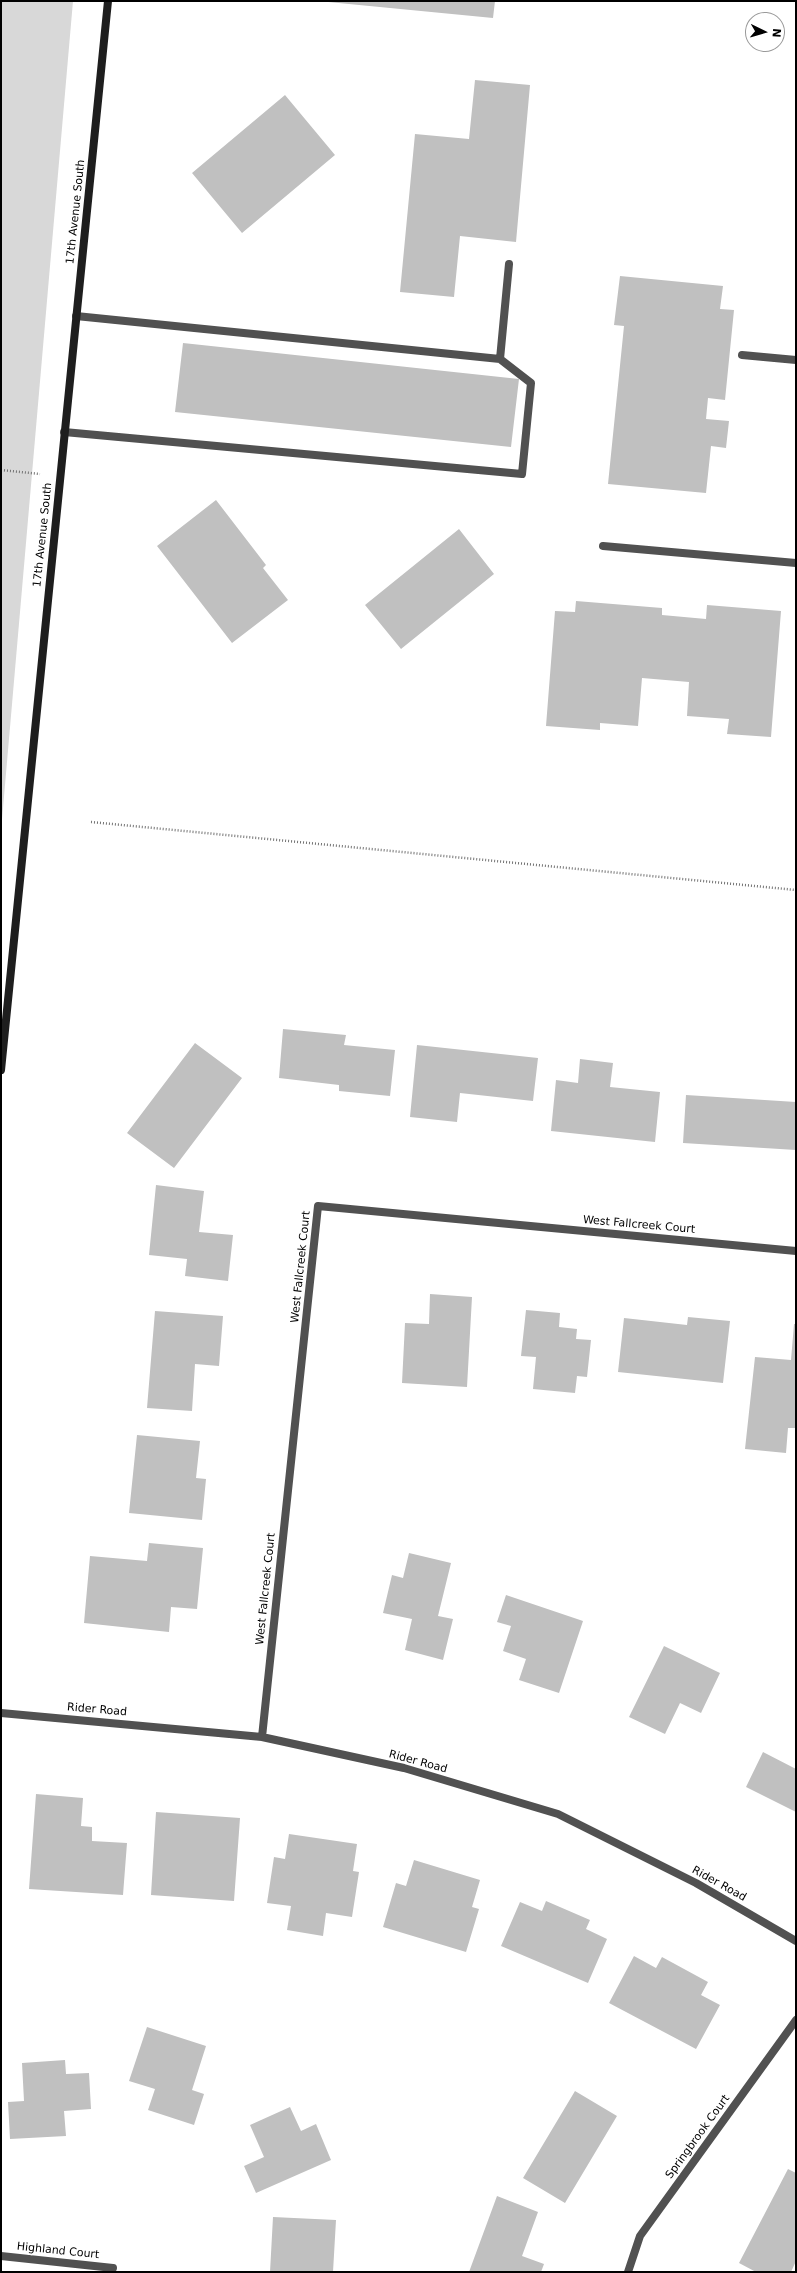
<!DOCTYPE html>
<html>
<head>
<meta charset="utf-8">
<style>
	body { margin:0 }
	#map { position:relative; width:797px; height:2273px; overflow:hidden; background:#fff; font-family:"DejaVu Sans",sans-serif }
	canvas { display:block }
	.frame { position:absolute; inset:0; border:2px solid #000; pointer-events:none }
	.north { position:absolute; left:745px; top:12px; width:40px; height:40px; box-sizing:border-box; background:#fff; border:1px solid #999; border-radius:50%; rotate:95deg; font-size:11px; font-weight:700; line-height:16px; text-align:center; color:#000 }
	.north::after { content:''; display:block; margin:auto; width:14px; height:18px; background:#000; clip-path:polygon(50% 0,100% 100%,50% 72%,0 100%) }
</style>
</head>
<body>
<div id="map">
<canvas width="797" height="2273"></canvas>
<div class="frame"></div>
<div class="north">N</div>
</div>
<script>
const c = document.querySelector('canvas').getContext('2d');
c.lineJoin = 'round';
function fillPath(path, color) {
  c.fillStyle = color;
  c.fill(path, 'evenodd');
}
function stroke(path, color, width, dash) {
  c.strokeStyle = color;
  c.lineWidth = width;
  c.lineCap = dash ? 'butt' : 'round';
  c.setLineDash(dash || []);
  c.stroke(path);
}
function write(font, color, halo, rows, align = 'center') {
  c.font = font + ' "DejaVu Sans",sans-serif';
  c.lineWidth = 3.5;
  c.setLineDash([]);
  c.textBaseline = 'middle';
  c.strokeStyle = halo;
  c.fillStyle = color;
  for (const [text, x, y, turn = 0] of rows) {
    c.save();
    c.translate(x, y);
    c.rotate((+turn || 0) * Math.PI / 180);
    c.textAlign = isNaN(turn) ? turn : align;
    if (halo) c.strokeText(text, 0, 0);
    c.fillText(text, 0, 0);
    c.restore();
  }
}
fillPath(new Path2D(`
	M1,1H73L1,831Z`), '#d8d8d8');
fillPath(new Path2D(`
	M318,1H495L493,18Z
	M475,80L530,85L516,242L460,236L454,297L400,292L415,134L469,139Z
	M285,95L335,155L242,233L192,173Z
	M620,276L723,286L720,309L734,310L725,400L708,398L706,419L729,421L726,448L711,446L706,493L608,484L624,326L614,325Z
	M183,343L519,379L511,447L175,412Z
	M216,500L266,565L263,568L288,600L232,643L157,546Z
	M459,529L494,574L401,649L365,605Z
	M576,601L662,608V615L706,619L707,605L781,611L771,737L727,734L729,719L687,716L689,682L642,678L638,726L600,723V730L546,726L555,611L575,612Z
	M283,1029L346,1035L344,1045L395,1050L390,1096L339,1091V1085L279,1078Z
	M195,1043L242,1078L174,1168L127,1133Z
	M417,1045L538,1058L533,1101L460,1093L457,1122L410,1117Z
	M580,1059L613,1063L610,1087L660,1092L655,1142L551,1131L556,1080L578,1083Z
	M686,1095L796,1102V1150L683,1143Z
	M156,1185L204,1191L199,1232L233,1235L228,1281L185,1276L187,1259L149,1255Z
	M430,1294L472,1297L467,1387L402,1383L405,1323L429,1324Z
	M526,1310L560,1313L559,1327L577,1329L576,1339L591,1340L587,1377L577,1376L575,1393L533,1389L536,1357L521,1356Z
	M155,1311L223,1316L219,1366L195,1364L192,1411L147,1408Z
	M688,1317L730,1321L723,1383L618,1372L624,1318L687,1325Z
	M794,1324H796V1428H788L786,1453L745,1449L755,1357L791,1360Z
	M137,1435L200,1441L196,1478L206,1479L202,1520L129,1513Z
	M149,1543L203,1548L197,1609L171,1607L169,1632L84,1623L90,1556L147,1561Z
	M409,1553L451,1563L438,1616L453,1619L443,1660L405,1650L412,1619L383,1613L392,1575L403,1578Z
	M506,1595L583,1621L559,1693L519,1680L526,1659L503,1651L511,1626L497,1622Z
	M664,1646L720,1673L701,1713L680,1703L665,1734L629,1717Z
	M763,1752L796,1769V1812L746,1787Z
	M36,1794L83,1798L81,1826L92,1827V1841L127,1843L123,1895L29,1889Z
	M156,1812L240,1818L234,1901L151,1895Z
	M289,1834L357,1844L353,1871L359,1872L352,1917L326,1913L323,1936L287,1930L291,1906L267,1903L274,1857L285,1859Z
	M414,1860L480,1880L472,1907L479,1909L466,1952L383,1927L396,1883L406,1886Z
	M546,1901L590,1920L586,1929L607,1939L588,1983L501,1946L520,1902L542,1911Z
	M634,1956L656,1968L662,1957L708,1982L701,1995L720,2005L696,2049L609,2003Z
	M147,2027L206,2046L192,2090L204,2094L194,2125L148,2110L155,2089L129,2081Z
	M65,2060L66,2074L89,2073L91,2109L64,2111L66,2136L10,2139L8,2102L24,2101L22,2063Z
	M575,2091L617,2116L565,2203L523,2178Z
	M290,2107L301,2131L316,2124L331,2160L256,2193L244,2166L264,2157L250,2125Z
	M788,2169L796,2173V2261L791,2272H756L739,2263Z
	M497,2196L538,2212L522,2256L544,2264L541,2272H469Z
	M273,2217L336,2220L333,2272H270Z`), '#c0c0c0');
stroke(new Path2D(`
	M1,470L40,474
	M91,822L796,890`), '#737373', 2.5, [1, 2]);
stroke(new Path2D(`
	M742,355L796,360
	M500,359L509,264
	M64,432L522,474L531,383L500,359L76,316
	M603,546L796,563`), '#515151', 8);
stroke(new Path2D(`
	M1,1713L262,1737L404,1768L558,1814L696,1883L796,1941
	M262,1737L318,1206L796,1251
	M1,2256L113,2268
	M628,2272L640,2236L796,2020`), '#515151', 8);
stroke(new Path2D(`
	M1,1070L108,1`), '#1e1e1e', 8);
write('11px', '#000', '#fff', [
	["17th Avenue South",76,212,-84],
	["17th Avenue South",43,535,-84],
	["West Fallcreek Court",639,1225,5],
	["West Fallcreek Court",301,1267,-84],
	["West Fallcreek Court",266,1589,-84],
	["Rider Road",97,1710,5],
	["Rider Road",418,1762,15],
	["Rider Road",719,1884,29],
	["Springbrook Court",698,2137,-54],
	["Highland Court",58,2251,6]
]);
</script>
</body>
</html>
